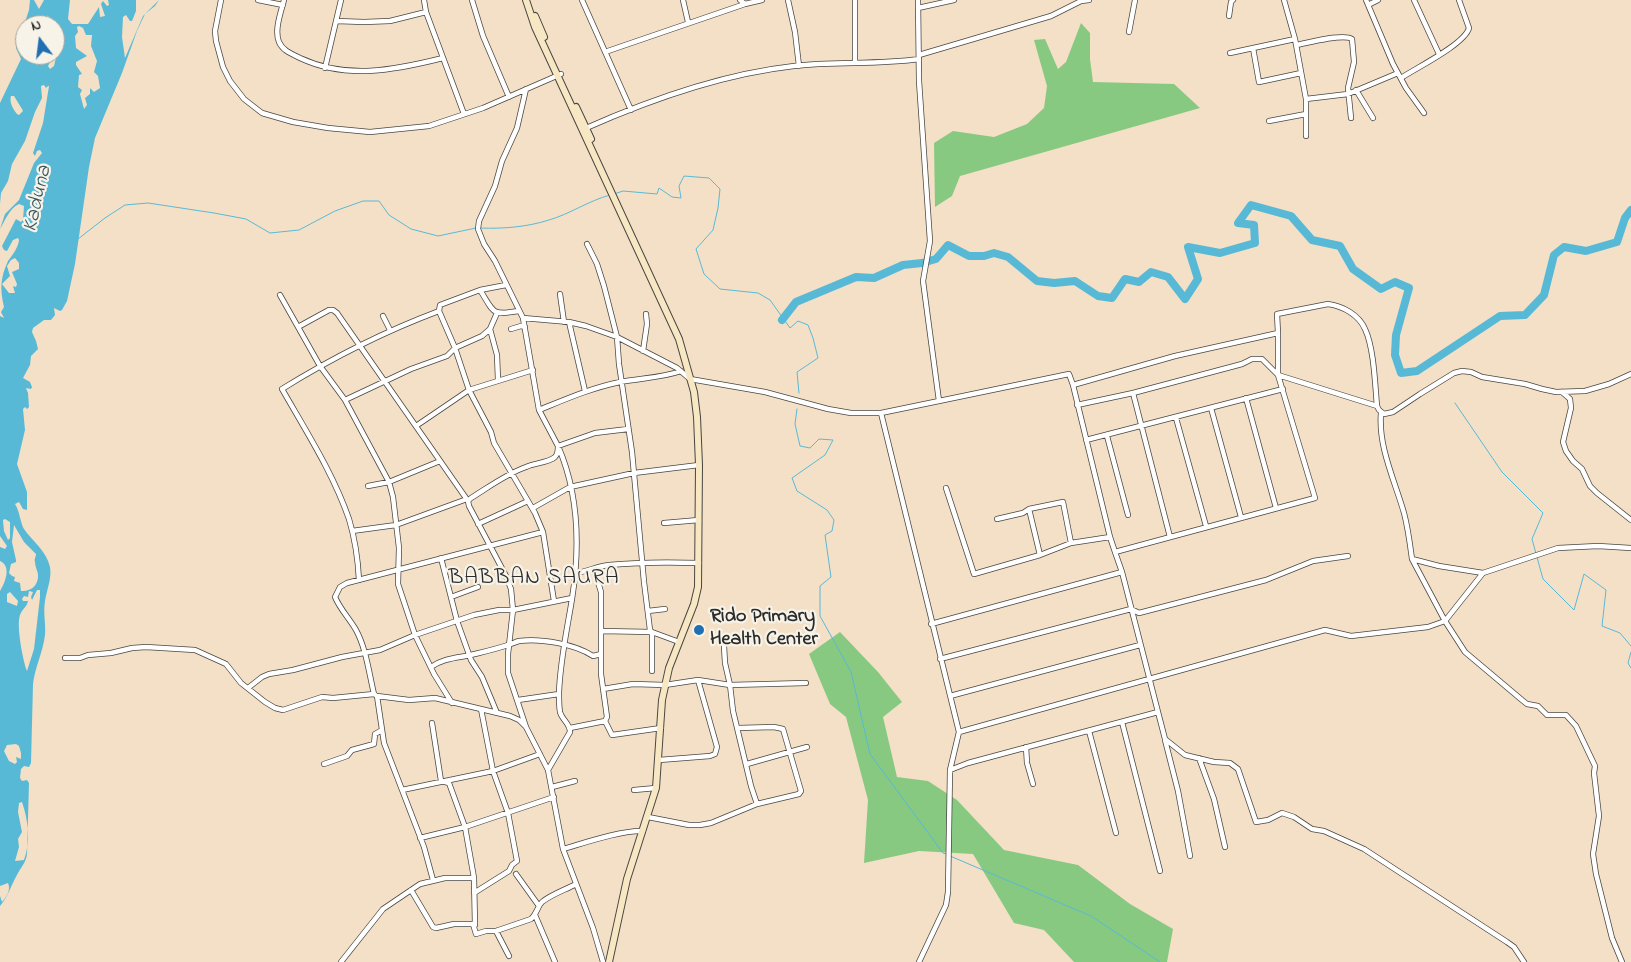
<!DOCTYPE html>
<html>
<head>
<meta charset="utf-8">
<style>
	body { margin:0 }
	#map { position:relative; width:1631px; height:962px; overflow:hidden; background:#f3e0c6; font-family:"Indie Flower",sans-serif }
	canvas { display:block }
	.north { position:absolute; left:15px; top:15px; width:50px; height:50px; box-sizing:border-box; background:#f7f3e8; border:1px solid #a5a39c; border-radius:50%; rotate:345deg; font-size:14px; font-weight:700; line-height:20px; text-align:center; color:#2b2b2b }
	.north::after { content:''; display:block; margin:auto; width:18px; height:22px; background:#1f6fb2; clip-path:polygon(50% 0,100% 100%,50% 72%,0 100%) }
</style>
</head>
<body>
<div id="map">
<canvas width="1631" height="962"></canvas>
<div class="north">N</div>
</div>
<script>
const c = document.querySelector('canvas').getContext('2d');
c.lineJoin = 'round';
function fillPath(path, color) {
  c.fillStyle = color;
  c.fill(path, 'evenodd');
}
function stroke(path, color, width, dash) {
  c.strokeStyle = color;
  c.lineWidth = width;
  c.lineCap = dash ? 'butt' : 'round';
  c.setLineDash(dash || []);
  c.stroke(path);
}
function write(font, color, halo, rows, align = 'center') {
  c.font = font + ' "Indie Flower",sans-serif';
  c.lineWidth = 4.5;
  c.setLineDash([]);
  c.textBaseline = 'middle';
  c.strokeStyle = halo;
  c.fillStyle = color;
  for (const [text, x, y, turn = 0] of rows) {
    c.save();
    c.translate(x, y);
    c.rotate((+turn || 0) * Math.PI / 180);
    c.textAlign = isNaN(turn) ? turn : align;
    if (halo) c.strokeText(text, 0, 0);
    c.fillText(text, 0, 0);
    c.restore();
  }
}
fillPath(new Path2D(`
	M1081,23L1090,33V59L1093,82L1174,84L1200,108L960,176L952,196L935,207L934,143L953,131L994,137L1027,124L1044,108L1047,86L1034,40L1045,39L1058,69L1066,62Z
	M840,632L878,672L902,702L883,717L897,777L928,781L957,800L1004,850L1078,865L1130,904L1173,929L1167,962H1074L1044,930L1014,923L973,854L919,851L864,863L868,800L846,717L830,704L809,654Z`), '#88c981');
fillPath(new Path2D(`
	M30,0H34L39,9L44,0H70L68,19L72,24H88L99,7L100,17L105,16L101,4L103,1L107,6L109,5L108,0H136V11L132,21H130L126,15L123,17L122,37L125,58L143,16L159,0L155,6L145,14L137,31L122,73L95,138L89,167L75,264L67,301L62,310L60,311L54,308L55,315L51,320H44L33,328L32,332L36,341L38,349L31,356L30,365L23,378L30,382L32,387L31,389L26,388L28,393L29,407L27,409L25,407L23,409L25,430L17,464L27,492V510L23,509L19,502L15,504C20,512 20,522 24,529C33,542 46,550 50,567C52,578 47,589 45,601C43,613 46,624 45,635C43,652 35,667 33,684L31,763L29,767L24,766L21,769L20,778L22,781L27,780L29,783L27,854C26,862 22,866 18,873C11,885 9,895 0,906V896L2,902C7,896 11,890 8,883L0,886V591C5,583 12,566 0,561V547L5,549L7,546L0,536V316L4,318L1,312L4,307C0,290 0,278 8,261C13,254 18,248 19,240L18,238L13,240L7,251L4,250L2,246L16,219L21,222L23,220L24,206L19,204C9,209 6,219 0,229L5,214L19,200L34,163L42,153L40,150L37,151L35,156L33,153L43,123L49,86H48L46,88L44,85L41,86L42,98L35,112L25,141L12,164L8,181L1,193L0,204V103L21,59L16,48V36L26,19L29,10ZM48,15L50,25H55V34H57L59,45L54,66L50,69L48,66L54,55H25V25H46ZM79,26L83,28L86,35H92L91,46L97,61L94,72L98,76L100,88L94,92L90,88V94L85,98L87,105L84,109L80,94L82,90L78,87L79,75L82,74L76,65V62L87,56L76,48L75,36L78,32L77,27ZM11,96H14L22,109L23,111L19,115L17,114C13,109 9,102 11,96ZM15,258L19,263V269L12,272L17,284L16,287L13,286L15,293H9L2,284L10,276L7,266L11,260ZM5,519L10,522V538L8,540L4,531L3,520ZM14,525L24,542L36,554C36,557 34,559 35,562C35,566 37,570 38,574C39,585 31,592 21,591L20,583L14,581L15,577L12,576L9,573L11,564L16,562V560L12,542ZM37,590H40V597L34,649L27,671C23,661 16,625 20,615C22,609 27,607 28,601H23L22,599L24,596L28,597L29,591L33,592L31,597L32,600ZM10,592L18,601L17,606L7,602V594ZM16,744L19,746L21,753V759L16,757L17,762L15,764L9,761L4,751L7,745ZM22,802C28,819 31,842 24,860L15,861L19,847L18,839L22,832L18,812L19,803Z`), '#58b9d7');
stroke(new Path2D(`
	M614,194L623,191L657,194L659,188L672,197L681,198L679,186L684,176L709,178L720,189L718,208L713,230L696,249L704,274L720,289L758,293L770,300L790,328L798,321L808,325L813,338L818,358L797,372L799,393
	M480,228C503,229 527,227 549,220C570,214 588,201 610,195
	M78,239L105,218L125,205L148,203L214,213L246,219L270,233L299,230L335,211L363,201H379L389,215L411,229L438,236L476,228
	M1455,403L1502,472L1543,513L1532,539L1543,579L1574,610L1584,574L1606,590L1602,626L1620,633L1631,646
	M797,409L795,424L800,446L810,448L819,439L833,440L825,455L792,478L797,491L827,510L834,520L832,531L825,535L831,577L820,586V616L851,672L870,754L943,853L946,854
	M1631,652L1628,663L1631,668
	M950,856L1091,916L1160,962`), '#58b9d7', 1);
stroke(new Path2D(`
	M782,320L796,302L856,277L874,278L903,265L922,263L936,259L948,245L969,256H984L994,253L1008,257L1037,281L1054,283L1075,281L1098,296L1112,298L1125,279L1139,282L1151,272L1168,277L1185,299L1198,279L1188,247L1220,253L1255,243L1254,225L1238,223L1251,205L1291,216L1312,240L1340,246L1353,269L1381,289L1395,282L1409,288L1396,335L1395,355L1401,373L1417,371L1500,316L1525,315L1544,295L1554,255L1564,247L1586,251L1617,242L1625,218L1631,210`), '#58b9d7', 8);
const minor = new Path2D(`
	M221,0L215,31L216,41L223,67L230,81L244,99L262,113L293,122L328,128L370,132L429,126L483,108L561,74
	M258,0L283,5
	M284,0C281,12 274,30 279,42C283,51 292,54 300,58C347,80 395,70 443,58
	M424,0L426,12L464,114
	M472,0L483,36L509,97
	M582,0L631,110
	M683,0L688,22
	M740,0L745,4L762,0
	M788,0L795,32L799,66
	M918,0L919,81L930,241L923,281L939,401L881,413L959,732L950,770L948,892L946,905L919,962
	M1284,0L1295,39L1306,99V136
	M1366,0L1393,64L1406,88L1424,113
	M1414,0L1439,54
	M1368,5L1378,0
	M918,8L954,0
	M1229,16L1231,2L1233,0
	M336,21L364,22L390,21L426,12
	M1129,32L1135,0
	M1296,45C1308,43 1343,33 1352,39L1354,62L1348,88L1351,118
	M1253,48L1259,82L1301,73
	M605,52L745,4
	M1230,53L1295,39
	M919,55L1051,16L1081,1L1089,0
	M855,62V0
	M325,68L341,0
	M1401,78C1416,68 1465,44 1469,28L1459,0
	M526,89L517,128L502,161L495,186L479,221L478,229L484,244L495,261L523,318L539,410L558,446C558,450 558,454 555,457C548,463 534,463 526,467C506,474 489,487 471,498L468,501L469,506L506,576L511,589L513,610L508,654V673L526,727L548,770L563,849L593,928L603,962
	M1356,90L1373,118
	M1306,99L1348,94L1398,73
	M1269,121L1306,114
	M584,129C649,100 722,74 794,66C835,61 878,65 919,59
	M587,244L597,264L604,286L617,337L619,364L632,452L644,582L650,630L652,632L679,642
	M480,290L506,285
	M560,294L564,322
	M280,295L320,366L345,400L389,482L393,497L399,548L398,584L415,635L434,674L452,703
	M439,311L455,348L469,390L491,432L494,443L535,513L543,532L554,601
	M383,316L390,330
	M523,318L569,322L586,326L617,337L677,368L690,379L765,392L828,409L851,413H881
	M569,322L585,391
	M298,327L329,310H333L337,313L468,501
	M490,329L497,355L498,380
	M511,329L521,326L525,327
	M1278,333V375
	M643,351L647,324L646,314
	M1073,385L1110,537L1115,552
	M1562,392L1570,399L1571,408L1563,442L1566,451L1573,461L1582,469L1590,486L1597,493L1631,520
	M1133,393L1170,537
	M1246,398L1276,508
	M345,400L411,369L447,356L455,348L482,336L490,329L497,313
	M939,401L1069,374L1073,385L1175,356L1278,333L1277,314L1328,304C1343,306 1359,315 1365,329C1374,348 1375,384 1377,406L1379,410L1384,414L1393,412L1420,394L1454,373L1462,371L1471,372L1482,377L1525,384L1542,389L1556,392L1585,391L1609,384L1631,374
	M1077,405L1133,393L1242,364L1252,359H1262L1278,375
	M1211,408L1241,517
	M539,410C566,399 591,388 620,382C640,378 662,378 681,371
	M1381,413C1378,447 1395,481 1404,513C1408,528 1410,544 1412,559
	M1176,418L1206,526
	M416,426L469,390L533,370
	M1107,436L1128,515
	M1086,440L1283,389
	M368,486L389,482L440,461
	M946,488L974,574L1040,555L1071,543L1110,537
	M533,508L570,487L634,473L699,465
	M1029,509L1040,555
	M997,519L1023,513L1029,509L1063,502L1071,543
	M664,523L699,520
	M478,524L528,501
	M352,531L396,525L467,499
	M441,558L457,621L471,660L482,677L497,713
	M594,569L601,592V674L607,717L605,721L612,735L661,728
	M1122,572L1158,712
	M575,573C587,572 597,566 609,565C639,562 669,562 699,563
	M1483,573L1439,566L1412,559L1445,621L1465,652L1522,700L1527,704L1538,706L1547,715H1566L1576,726L1595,766L1594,773L1599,816L1593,854L1596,874L1612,938L1622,962
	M359,580C358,560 355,539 349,519C333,473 306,431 282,389C332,358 383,332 439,311L440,305L480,290C494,312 491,316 518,311
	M451,597L478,587
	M648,611L665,609
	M931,624L1122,572L1115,552L1315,498L1278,375L1377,406
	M601,631L652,632V671
	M724,646L725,663L730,685L733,711L751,786L757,804
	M65,658H80L88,655L111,653L132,648L146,647L195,650L226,664L241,683L265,702L275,708L283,710L322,697L333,698L374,694L377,696L409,700L435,698L510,716L519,720L525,726
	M940,659L1131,609L1139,613L1266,580L1313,561L1348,556
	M431,667C444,658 456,658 471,655C483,652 496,649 508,645C512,644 515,642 519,641C540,638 575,644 593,656L601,654
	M248,688L262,677L269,674L293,670L342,657L380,650L415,635L474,615L499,610H513L572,598
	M603,689L633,684L665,685L698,680L730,685L806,683
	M374,694C369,673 366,648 356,630C349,618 340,609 335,597L340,587L347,583L543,532
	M377,696L384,743L424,847L433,880
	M950,696L1140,645
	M518,700L559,694
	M1122,722L1160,871
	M432,723L441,781
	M570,728L605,721
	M1089,731L1116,833
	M959,732L1325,630L1351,636L1428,627L1445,621L1483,573L1558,548L1598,546L1631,548
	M1165,740L1178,791L1190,856
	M1026,747L1027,763L1033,784
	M1199,758L1214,799L1225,847
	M659,760L710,756L715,754L717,747L698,680
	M324,764L347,756L352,750L374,744L375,734L382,730
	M747,764L807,747
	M548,770L570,732C570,723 562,720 560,712C559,707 559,699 559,693C560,661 567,630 572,599C580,548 579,494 558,446L595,433L628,429
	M950,770L968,763L1158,712L1165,739L1185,755L1214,762L1230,763L1238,769L1256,822L1268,820L1282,813L1294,817L1312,829L1324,831L1364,849L1507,942L1514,947L1524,962
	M441,781L449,783L465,827L474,878L475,925
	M552,787L575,781
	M402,790L493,771L540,754
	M634,790L656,788
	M648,817L689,825H700L711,823L757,804L799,794L801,791L783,729L774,727L738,728
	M420,838L465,827L554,797
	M563,849C584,843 622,830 643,831
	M516,874L539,906
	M411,890L433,927L436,928L454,924H473L476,934L486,931H496L531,919C537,914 537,907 542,902C552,894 565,890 576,884
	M474,893L509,871L512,865L517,861L508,813L493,771L481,709
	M535,915L555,962
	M496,931L509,956
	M341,962L383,909L420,884L445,878H474`);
const secondary = new Path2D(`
	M526,0L535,27L679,339L694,392L697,417L699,465L698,587L694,604L669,668L662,700L656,788L627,879L609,962
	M535,16L544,37
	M576,107L591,139`);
stroke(minor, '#494642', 6);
stroke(secondary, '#494642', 8);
stroke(minor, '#fff', 4.5);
stroke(secondary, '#f7e8c3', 6);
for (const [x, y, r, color] of [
	[699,630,6,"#1f6fb2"]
]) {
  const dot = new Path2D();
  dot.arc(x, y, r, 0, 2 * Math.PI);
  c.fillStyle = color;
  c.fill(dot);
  stroke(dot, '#f7f3e8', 2);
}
write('bold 20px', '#2b2b2b', '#f7f3e8', [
	["Rido Primary",710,618],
	["Health Center",710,641]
], 'left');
write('italic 21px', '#38565f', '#f7f3e8', [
	["Kaduna",39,199,-77]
]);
c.letterSpacing = '1px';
write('22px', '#2b2b2b', '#f7f3e8', [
	["BABBAN SAURA",534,579]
]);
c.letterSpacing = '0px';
</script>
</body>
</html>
